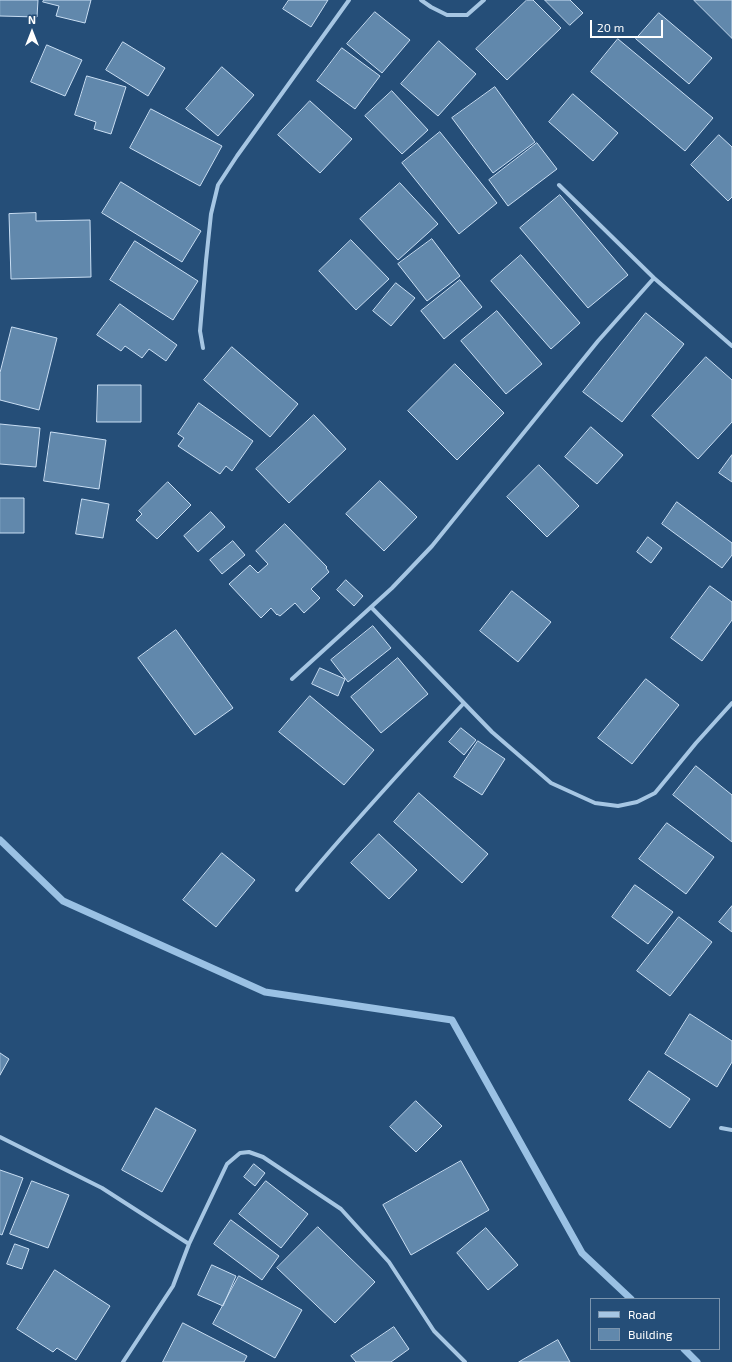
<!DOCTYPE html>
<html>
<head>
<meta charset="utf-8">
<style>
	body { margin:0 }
	#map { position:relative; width:732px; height:1362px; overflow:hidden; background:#254e78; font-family:"Exo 2",sans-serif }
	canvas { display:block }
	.legend { position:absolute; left:590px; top:1298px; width:130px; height:52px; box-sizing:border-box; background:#254e78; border:1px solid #7c95ae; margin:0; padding:5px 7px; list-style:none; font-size:12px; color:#fff }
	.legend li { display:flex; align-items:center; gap:8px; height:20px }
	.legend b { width:20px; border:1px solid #7c95ae }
	.north { position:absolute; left:12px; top:12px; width:40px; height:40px; -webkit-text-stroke:3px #254e78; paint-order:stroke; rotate:0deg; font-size:11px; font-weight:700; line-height:16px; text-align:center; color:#fff }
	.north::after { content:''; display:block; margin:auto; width:14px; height:18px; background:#fff; clip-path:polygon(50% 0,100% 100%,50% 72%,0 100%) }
	.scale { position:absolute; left:590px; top:20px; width:73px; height:18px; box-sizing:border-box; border:2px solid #fff; border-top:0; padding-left:5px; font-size:12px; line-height:14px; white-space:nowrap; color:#fff; -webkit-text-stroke:3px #254e78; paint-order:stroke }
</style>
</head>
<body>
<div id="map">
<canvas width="732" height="1362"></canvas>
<ul class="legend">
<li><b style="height:5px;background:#a6c6e3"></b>Road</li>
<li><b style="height:11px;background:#6188ac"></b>Building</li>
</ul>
<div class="north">N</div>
<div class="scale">20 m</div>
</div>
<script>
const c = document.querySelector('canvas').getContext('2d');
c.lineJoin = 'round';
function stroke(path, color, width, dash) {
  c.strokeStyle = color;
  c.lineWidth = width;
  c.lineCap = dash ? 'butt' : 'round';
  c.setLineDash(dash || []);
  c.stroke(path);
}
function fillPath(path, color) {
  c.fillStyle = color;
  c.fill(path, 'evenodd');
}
stroke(new Path2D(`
	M0,840L63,901L265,992L452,1020L582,1253L631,1299
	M684,1349L697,1362`), '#9ac1e4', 7);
const building = new Path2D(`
	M0,0H38L37,17L0,16Z
	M44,0H91L85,23L56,16L59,6L43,2Z
	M289,0H328L311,27L283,9Z
	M527,0H533L561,28L507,80L476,49Z
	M545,0H570L583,13L570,25Z
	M694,0H732V38Z
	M375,12L410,40L382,73L347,44Z
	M659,13L712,58L689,84L636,39Z
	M618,39L713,118L685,151L591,72Z
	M439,41L476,74L438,116L401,84Z
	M123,42L165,68L148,96L106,70Z
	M47,45L82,60L65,96L31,82Z
	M342,48L380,76L355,109L317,81Z
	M222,67L254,95L218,136L186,109Z
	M87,76L126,87L111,134L94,129L96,122L75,115Z
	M495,87L535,142L493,173L452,118Z
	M392,91L428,130L402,154L365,116Z
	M573,94L618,133L593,161L549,122Z
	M310,101L352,139L320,173L278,135Z
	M151,109L222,146L200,186L130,148Z
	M440,132L497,203L459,234L402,163Z
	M719,135L732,147V197L728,201L691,165Z
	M537,143L557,169L508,206L489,180Z
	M121,182L201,231L182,262L102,213Z
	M400,183L438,224L398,260L360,219Z
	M560,195L628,275L588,308L520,228Z
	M36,213V221L90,220L91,277L11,279L9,214Z
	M432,239L460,276L427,301L398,264Z
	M351,240L389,279L356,310L319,271Z
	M135,241L198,281L173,320L110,280Z
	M521,255L580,323L551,349L491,281Z
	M460,280L482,307L444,339L421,311Z
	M396,283L415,298L391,326L373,311Z
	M120,304L177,345L166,361L149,349L142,358L125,346L121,351L97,335Z
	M497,311L542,364L506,394L461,341Z
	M646,313L684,344L622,422L583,392Z
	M12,327L57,338L39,410L0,400V373Z
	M232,347L298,404L270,437L204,380Z
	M706,357L732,380V422L698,459L652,416Z
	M455,364L504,413L457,460L408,411Z
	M98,385H141V422H97Z
	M199,403L253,441L232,471L226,466L220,474L178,446L184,438L178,434Z
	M314,415L346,449L289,503L256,469Z
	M0,424L40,428L36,467L0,464Z
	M591,427L623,455L597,484L565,457Z
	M51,432L106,440L99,489L44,481Z
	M732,455V482L719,473Z
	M539,465L579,506L547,537L507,497Z
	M380,481L417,517L384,551L346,514Z
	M168,482L191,505L157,539L136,520L142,514L139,511Z
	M0,498H24V533H0Z
	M82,499L109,504L103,538L76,534Z
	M677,502L732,543V555L722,568L662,524Z
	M211,512L225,527L198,552L184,536Z
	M285,524L327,567L326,568L329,572L311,589L320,598L304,613L295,603L280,616L277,614V615L271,608L261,618L229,584L250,565L258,573L268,564L256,551Z
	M648,537L662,548L651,563L637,552Z
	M233,541L245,555L222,574L210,560Z
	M346,580L363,596L354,606L337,590Z
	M710,586L732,602V620L702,661L671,638Z
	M512,591L551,622L518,662L480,631Z
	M373,626L391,648L348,682L331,660Z
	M176,630L233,708L195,735L138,658Z
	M398,658L428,694L381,733L351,697Z
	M320,668L345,679L338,696L312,684Z
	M646,679L679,705L632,764L598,738Z
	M310,696L374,750L344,785L279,732Z
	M461,728L476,740L464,755L449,742Z
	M478,741L505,759L482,795L454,777Z
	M696,766L732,795V842L673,795Z
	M419,793L488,854L462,883L394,822Z
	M667,823L714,857L686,894L639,859Z
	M379,834L417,870L389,899L351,863Z
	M222,853L255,880L216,927L183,900Z
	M635,885L673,912L648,944L612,917Z
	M732,906V932L719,922Z
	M679,917L712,942L670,996L637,971Z
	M690,1014L732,1041V1062L717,1087L665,1054Z
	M0,1053L9,1059L0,1075Z
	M649,1071L690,1099L670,1128L629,1100Z
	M416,1101L442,1126L416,1152L390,1127Z
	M156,1108L196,1130L162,1192L122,1170Z
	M461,1161L489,1210L411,1255L383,1205Z
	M254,1164L265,1173L255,1186L244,1177Z
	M0,1170L23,1178L2,1235L0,1234Z
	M32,1181L69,1195L48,1248L10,1234Z
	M266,1181L308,1214L281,1248L239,1214Z
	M231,1220L279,1256L262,1280L214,1244Z
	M318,1227L375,1282L335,1323L277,1268Z
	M486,1228L518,1265L488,1290L457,1253Z
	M15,1244L29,1249L22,1269L7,1264Z
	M212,1265L236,1276L223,1306L198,1295Z
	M55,1270L110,1306L76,1360L57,1348L53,1352L17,1329Z
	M239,1276L302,1310L275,1358L213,1324Z
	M183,1323L247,1356L244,1362H163Z
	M394,1327L409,1349L391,1362H356L351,1356Z
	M558,1340L570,1362H519Z`);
fillPath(building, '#6188ac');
stroke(building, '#c9def3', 1);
stroke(new Path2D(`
	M421,0L431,7L447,15H467L484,0
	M559,185L654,278L732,346
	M203,348L200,331L206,261L211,214L218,185L237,156L349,0
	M371,607L492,732L551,783L595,803L618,806L637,802L655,793L696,743L732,703
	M292,679L392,588L432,546L598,341L654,278
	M297,890C350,826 407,764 464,703
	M721,1128L732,1130
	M0,1137L102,1188L189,1244
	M123,1362L173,1286L189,1244L227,1164L240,1153L249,1152L263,1157L341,1209L389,1262L434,1331L465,1362`), '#a6c6e3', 4);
</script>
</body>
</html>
